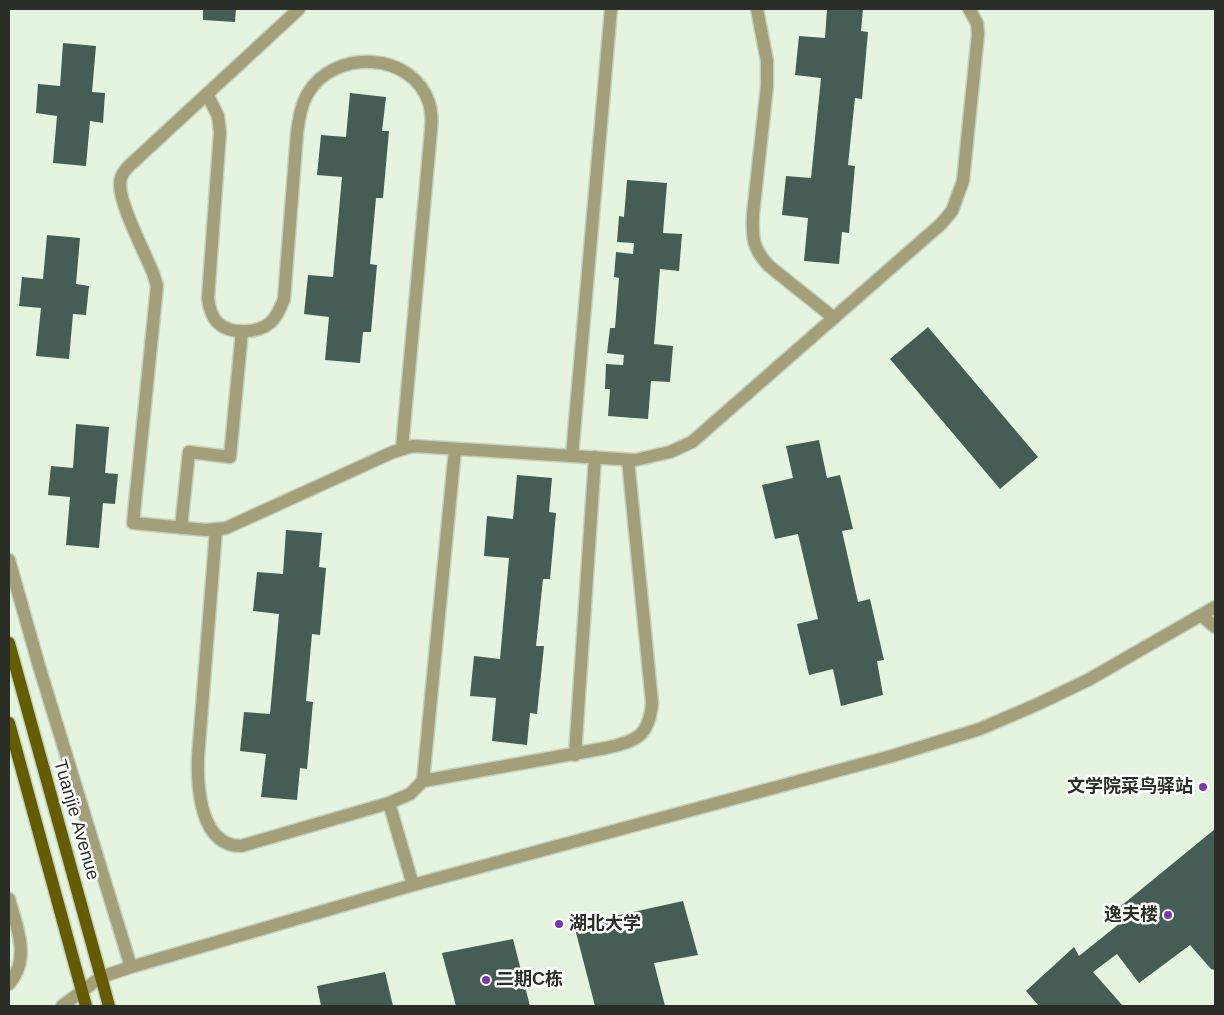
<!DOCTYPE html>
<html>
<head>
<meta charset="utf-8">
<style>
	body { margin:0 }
	#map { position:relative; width:1224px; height:1015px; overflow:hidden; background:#e5f4df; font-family:Arial,sans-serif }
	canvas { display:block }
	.frame { position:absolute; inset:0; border:10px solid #292f27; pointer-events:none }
</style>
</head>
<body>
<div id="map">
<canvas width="1224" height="1015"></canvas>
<div class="frame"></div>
</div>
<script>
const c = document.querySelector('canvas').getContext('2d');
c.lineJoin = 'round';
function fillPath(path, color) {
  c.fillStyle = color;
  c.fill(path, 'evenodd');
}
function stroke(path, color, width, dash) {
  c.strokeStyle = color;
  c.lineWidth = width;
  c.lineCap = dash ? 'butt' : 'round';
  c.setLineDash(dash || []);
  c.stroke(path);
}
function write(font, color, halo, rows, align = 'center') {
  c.font = font + ' Arial,"Noto Sans SC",sans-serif';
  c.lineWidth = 5;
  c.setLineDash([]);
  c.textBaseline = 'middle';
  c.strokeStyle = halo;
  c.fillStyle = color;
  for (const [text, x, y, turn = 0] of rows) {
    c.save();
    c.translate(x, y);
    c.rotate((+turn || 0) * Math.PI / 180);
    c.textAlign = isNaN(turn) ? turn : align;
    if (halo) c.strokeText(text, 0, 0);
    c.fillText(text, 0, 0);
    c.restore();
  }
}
fillPath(new Path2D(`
	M203,9H236L235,22L203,20Z
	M827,9H863L861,31L868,32L862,99L855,98L848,165L855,166L849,233L842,232L839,264L804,261L808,218L782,215L786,176L811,178L821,78L795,75L799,36L825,38Z
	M63,43L96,46L92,92L105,93L103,123L90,121L86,166L53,163L57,116L36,113L38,84L60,86Z
	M350,93L386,97L382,131H389L383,198H376L370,264L377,265L371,332H363L360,363L325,360L329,317L304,314L308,275L333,277L342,177L317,175L321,135L346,137Z
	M627,180L667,183L663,233L682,234L679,271L660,269L654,344L673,346L670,382L651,381L648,419L608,416L610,389H605L606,364L623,365L624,355L607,353L610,328H615L619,278L614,277L616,252L633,254L634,243L617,242L619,216L624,217Z
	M47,235L80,238L76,284L89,286L86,315L73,314L69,359L36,356L41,308L19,306L22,277L43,279Z
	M928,327L1038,457L1000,489L890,359Z
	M76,424L109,427L105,473L118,474L115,504L103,503L99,548L66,545L70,497L48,495L51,466L73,468Z
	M819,440L827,478L840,475L853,529L842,531L858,602L870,599L884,660L877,661L883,695L841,706L833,669L809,675L797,624L818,619L798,534L775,539L762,485L793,478L786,446Z
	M517,475L552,478L549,512L556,513L550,579H543L536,646H544L537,714L530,713L527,745L492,741L496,698L470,696L474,656L500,659L509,558L484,556L487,516L513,519Z
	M286,530L322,533L319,567L326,568L320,635L312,634L306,701L313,702L307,769L300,768L297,800L261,797L266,754L240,751L244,712L270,714L279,614L253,611L257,572L283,574Z
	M1215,829V970L1211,969L1190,945L1139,983L1117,954L1093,972L1123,1006H1039L1026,991L1074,947L1079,956L1124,920L1116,910Z
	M683,901L698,955L654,963L665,1006H595L574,925Z
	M513,939L530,1006H456L442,953Z
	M385,972L393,1006H321L317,986Z`), '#455d55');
const minor = new Path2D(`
	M299,9L130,165C124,171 120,176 120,185C120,205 145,253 153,273L157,286L133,523L206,530L226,528L393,452L413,446L635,460L670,452L692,442L941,224L952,211L963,181L978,34L977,23L969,9
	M757,9L767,61V86L753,214C752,237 752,248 769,266L834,318
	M207,94L218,116L220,132L208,298C209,308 211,316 218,323C231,335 258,333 270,323C277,317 281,307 284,299L297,133C299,119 301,105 308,93C335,48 413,52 429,103C432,112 432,121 431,130L402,448
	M572,456L611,9
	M181,528L189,452L230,457L242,331
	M216,530L198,757C197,787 200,846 241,846L389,803L410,794L423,781L455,449
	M9,560L39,666L131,967
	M1202,616L1215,627
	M575,755L595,457
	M423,781L606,748C637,741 649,736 652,703L628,460
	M389,803L413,885
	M9,899C17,928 31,958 9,984
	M62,1006L101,977L131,967L413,885L892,756L980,729L1038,704L1088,680L1215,607`);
const major = new Path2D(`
	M9,643L109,1006
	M9,723L86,1006`);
stroke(minor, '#c3d1be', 15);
stroke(major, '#c3d1be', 15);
stroke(minor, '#a39f79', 12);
stroke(major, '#655c00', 12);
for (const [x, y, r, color] of [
	[1203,787,5,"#7938ad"],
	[1168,915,5,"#7938ad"],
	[559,924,5,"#7938ad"],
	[486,980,5,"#7938ad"]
]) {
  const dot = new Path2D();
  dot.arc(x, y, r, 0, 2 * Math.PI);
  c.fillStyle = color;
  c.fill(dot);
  stroke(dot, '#fff', 2);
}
write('bold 18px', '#292f27', '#fff', [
	["文学院菜鸟驿站",1193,787],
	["逸夫楼",1158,915],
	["湖北大学",569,924,"left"],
	["二期C栋",496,980,"left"]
], 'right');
write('18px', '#292f27', '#fff', [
	["Tuanjie Avenue",76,820,74]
]);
</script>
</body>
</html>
